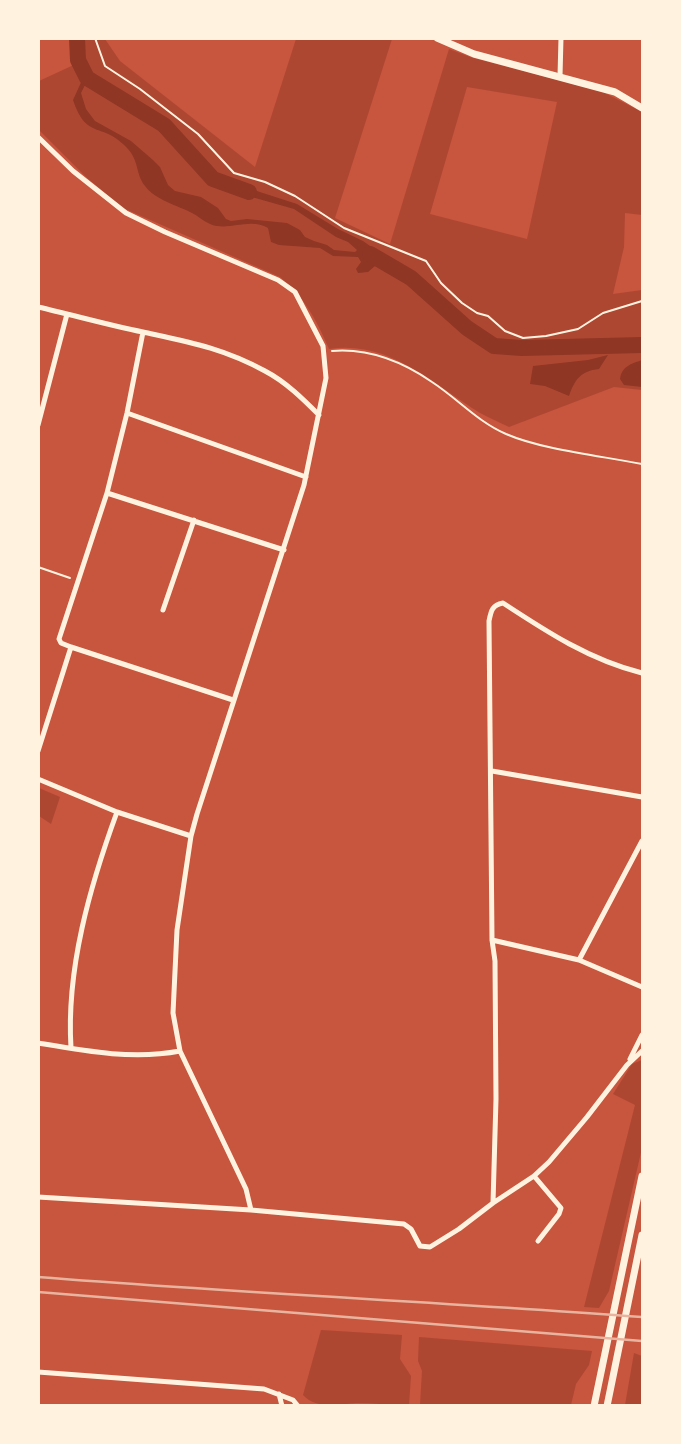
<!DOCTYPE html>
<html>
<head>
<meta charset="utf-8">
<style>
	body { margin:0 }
	#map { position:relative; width:681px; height:1444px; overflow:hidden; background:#c8553d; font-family:Ubuntu,sans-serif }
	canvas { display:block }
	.frame { position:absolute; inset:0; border:40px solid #fff3e0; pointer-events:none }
</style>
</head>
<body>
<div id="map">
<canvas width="681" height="1444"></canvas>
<div class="frame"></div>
</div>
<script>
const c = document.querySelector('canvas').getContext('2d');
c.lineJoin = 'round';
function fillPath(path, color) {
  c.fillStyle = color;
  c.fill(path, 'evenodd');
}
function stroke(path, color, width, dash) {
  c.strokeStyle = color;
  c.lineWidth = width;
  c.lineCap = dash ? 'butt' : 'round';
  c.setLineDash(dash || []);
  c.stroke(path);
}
fillPath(new Path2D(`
	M76,39H105L120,61L255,167L296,39H392L335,218L390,244L449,49L470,57L603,92L642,112V215L625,213L624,247L613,294L642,290V390L614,387L509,427C499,422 489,418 480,413C431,383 390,340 329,349C317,321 304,296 280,277L123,208L86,177L39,130V81L78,63ZM467,87L557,102L527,239L430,214Z
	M39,788L60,797L51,824L39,816Z
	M642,1060V1148L609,1291L599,1308L584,1307L635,1105L613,1094L632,1064Z
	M321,1330L402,1335L400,1359L411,1376L409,1405C392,1406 374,1403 357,1403C339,1404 317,1410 303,1395Z
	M419,1337L592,1351L589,1365L576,1384L571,1405H420L422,1371L418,1361Z
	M634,1353L642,1356V1405H625Z`), '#ae4732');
fillPath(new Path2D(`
	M83,78L87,81L81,93L86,109L95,121L131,141L153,160L160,167L168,185L175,191L201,197L218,208L226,219L231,221L247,219L287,223L300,230L305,237L314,241L327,245L334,250L355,252L357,250L348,242L336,237L294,209L227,190L229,182L297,204L338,229L363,241L390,260L384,269L375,266L368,272L358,273L356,269L361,262L358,257L333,256L320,248L279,245L271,242L268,228C250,217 228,232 210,224C203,221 198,216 192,213C177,205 155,200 145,186C134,172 141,160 123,144C101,123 86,139 73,100Z
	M608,355L599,369C581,371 575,379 569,396L545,386L530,384L533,366L588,360Z
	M642,360V387L624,385L620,379C622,366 631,364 642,360Z`), '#8f3625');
stroke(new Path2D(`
	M77,38L78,60L87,78L164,125L213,179L249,192
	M370,254L411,278L467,328L494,346L522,348L642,345`), '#8f3625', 16);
stroke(new Path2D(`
	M95,38L105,66L140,89L198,134L234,173L265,182L295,196L344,228L426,261L441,283L462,303L477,313L488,316L505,331L523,338L546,336L578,329L603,313L642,301
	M332,351C368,348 403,362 432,382C458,399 478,422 506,434C543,450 602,456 642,464
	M38,567L70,578`), '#fff3e0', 2);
stroke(new Path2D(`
	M560,76L561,38
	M38,137L73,171L126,213L165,232L278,280L295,292L323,346L326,378L304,485L197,814L191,836L177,930L173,1013L180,1051L246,1189L251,1210
	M38,307C73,315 108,325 143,332C189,342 223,348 265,371C286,382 303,399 319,415
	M127,413L306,477
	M38,425L67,314
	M107,493L284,550
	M163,610L194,520
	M71,647L233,700
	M38,751L71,647L61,643L59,639L107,493L127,413L143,332
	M492,771L642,797
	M38,779L117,812L191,836
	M492,940L579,960L642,987
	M579,960L642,841
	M38,1043C85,1051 133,1060 180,1051
	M71,1048C66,969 90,886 117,812
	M630,1059L642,1035
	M534,1176L561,1208L559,1214L538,1241
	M38,1197L251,1210L404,1224L411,1229L420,1246L430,1247L459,1229L493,1203L534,1176L549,1162L587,1117L627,1065L642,1051
	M493,1203L496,1099L495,961L492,940L489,621C491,611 492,605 503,603C547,632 590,660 642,673
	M38,1372L264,1389L293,1400L298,1406
	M279,1394L282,1406`), '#fff3e0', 5);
stroke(new Path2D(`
	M437,38L474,54L615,92L642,108
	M594,1406L642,1176
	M607,1406L642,1235`), '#fff3e0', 7);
stroke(new Path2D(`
	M38,1277C240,1293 441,1302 642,1317
	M38,1292L642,1341`), '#e9b49f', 2.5);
</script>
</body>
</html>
